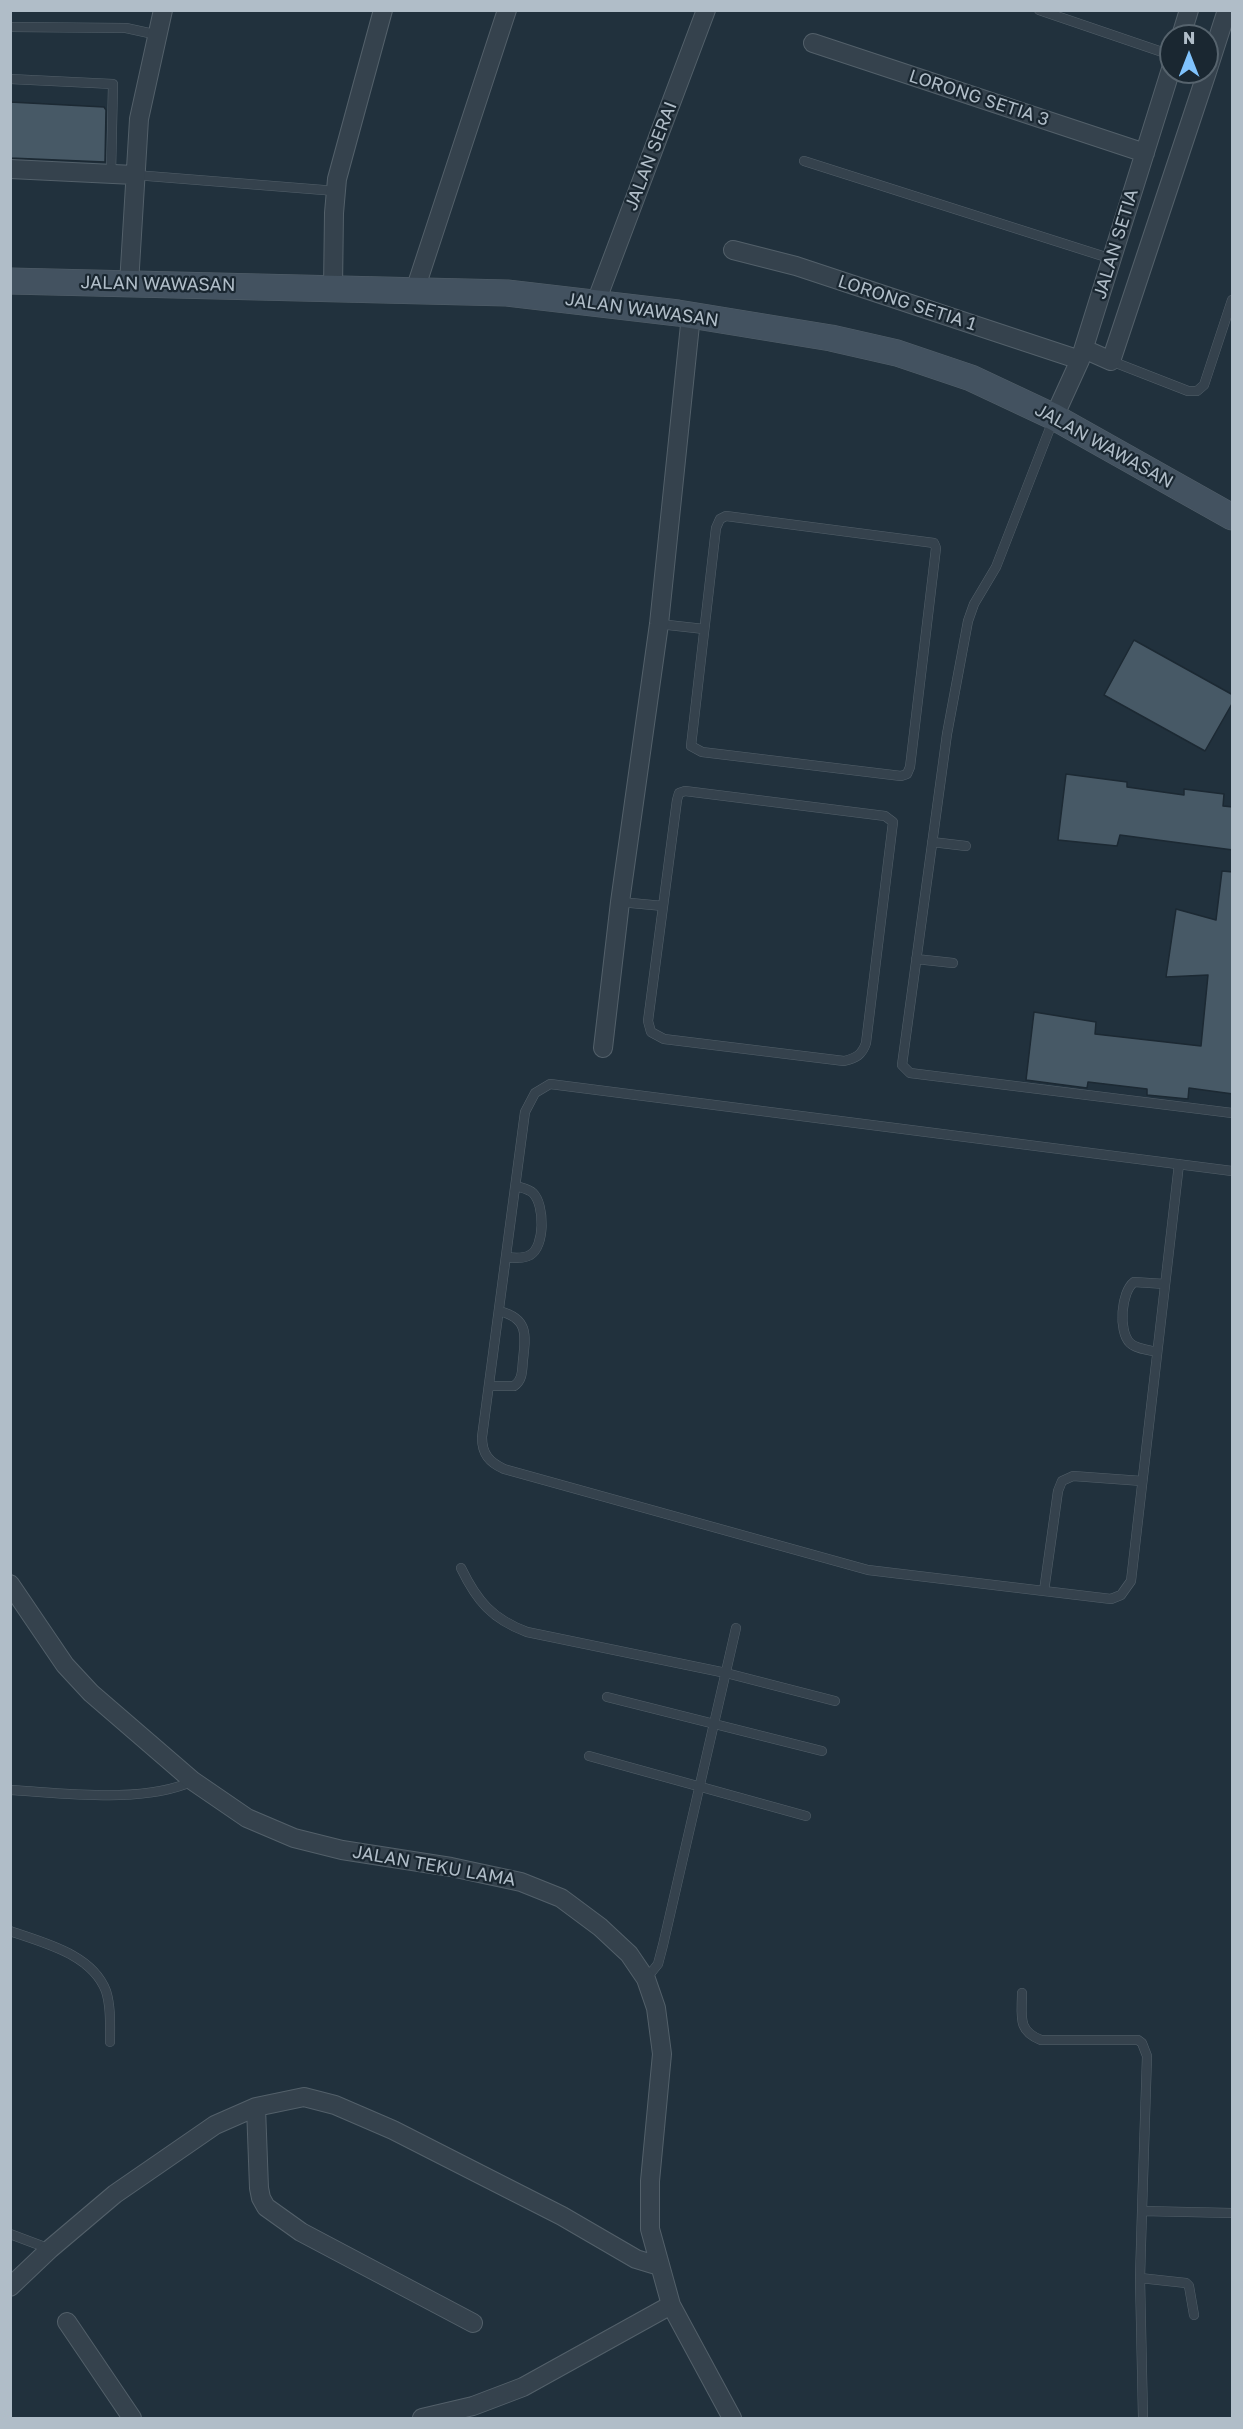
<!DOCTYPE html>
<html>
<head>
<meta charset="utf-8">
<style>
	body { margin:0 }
	#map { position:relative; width:1243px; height:2429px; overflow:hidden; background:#21313d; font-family:"Golos Text",sans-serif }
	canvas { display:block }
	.frame { position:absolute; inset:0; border:12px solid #b0bdc8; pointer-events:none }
	.north { position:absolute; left:1159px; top:24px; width:60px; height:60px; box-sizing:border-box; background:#1a2731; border:2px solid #56636d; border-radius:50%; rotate:0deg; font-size:16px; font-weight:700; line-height:24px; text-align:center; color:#b0bdc8 }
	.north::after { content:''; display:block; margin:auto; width:21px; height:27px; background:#80c3fd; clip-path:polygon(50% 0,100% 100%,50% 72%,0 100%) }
</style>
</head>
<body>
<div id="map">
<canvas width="1243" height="2429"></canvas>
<div class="frame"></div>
<div class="north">N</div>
</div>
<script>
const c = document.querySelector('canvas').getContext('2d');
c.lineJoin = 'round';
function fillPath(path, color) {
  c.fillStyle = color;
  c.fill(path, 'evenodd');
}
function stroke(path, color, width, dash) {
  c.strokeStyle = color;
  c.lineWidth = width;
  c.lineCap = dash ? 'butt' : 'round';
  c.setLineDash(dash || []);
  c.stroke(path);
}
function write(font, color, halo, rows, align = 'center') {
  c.font = font + ' "Golos Text",sans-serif';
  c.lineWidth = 4.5;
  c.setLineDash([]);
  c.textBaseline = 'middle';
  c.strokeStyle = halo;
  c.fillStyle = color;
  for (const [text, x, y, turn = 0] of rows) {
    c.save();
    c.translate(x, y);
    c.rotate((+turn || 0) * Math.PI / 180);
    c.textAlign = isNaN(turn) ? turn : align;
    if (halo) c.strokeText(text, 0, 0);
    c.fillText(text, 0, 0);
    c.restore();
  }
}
const building = new Path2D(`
	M10,102L104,107L106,110L105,162L10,158Z
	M1134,640L1233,695V702L1205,751L1104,695Z
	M1066,774L1127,782V787L1184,795V789L1224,794L1223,806L1233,807V850L1120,835L1117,846L1058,840Z
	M1222,871L1233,872V1094L1189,1088L1188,1099L1147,1095V1089L1088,1082L1087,1088L1026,1080L1034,1012L1096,1022L1095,1034L1201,1046L1208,975L1166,977L1176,909L1216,920Z`);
fillPath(building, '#475966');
stroke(building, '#1c2933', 1.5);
const lane = new Path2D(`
	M1039,10L1171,55
	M10,27L126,28L158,35
	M10,79L113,84L111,174
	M804,161L1112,259
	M135,175L336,191
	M1111,361L1188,391H1197L1204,385L1232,300
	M1054,418L996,567L974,604L968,621L947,734L902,1065L910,1073L1232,1113
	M726,516L934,543L936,548L910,767L907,774L901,776L702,752L691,746L716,528L720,519Z
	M659,624L704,629
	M685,791L885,816L893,822L866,1043C862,1055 856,1058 844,1061L664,1039L651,1032L648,1021L677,800L679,793Z
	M932,842L966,846
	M620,902L663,906
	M916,959L953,963
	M1179,1164L1131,1581L1121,1595L1111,1599L868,1570L504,1469C489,1462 482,1454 482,1437L525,1112L535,1093L550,1084L1232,1171
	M506,1257C514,1258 523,1259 530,1255C545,1247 545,1205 533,1193C529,1189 522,1188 516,1186
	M1157,1352C1149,1350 1136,1349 1130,1343C1118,1331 1121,1292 1134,1282L1165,1284
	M489,1386H514C523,1380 522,1370 523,1360C526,1334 528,1318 499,1311
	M461,1568C477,1601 492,1619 527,1632L726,1673L835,1701
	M1044,1591L1058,1491L1062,1481L1073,1476L1142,1481
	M607,1697L822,1751
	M589,1756L806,1816
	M10,1790C65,1793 143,1804 193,1781
	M10,1931C44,1943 92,1954 106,1991C111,2007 110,2025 110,2042
	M646,1979L658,1964L663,1945L736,1628
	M1022,1993C1022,2016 1017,2031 1041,2040H1138L1142,2043L1147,2056L1142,2211
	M10,2234L50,2249
	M1140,2278L1186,2283L1189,2286L1194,2315
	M1143,2418L1140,2278L1142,2211L1232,2213`);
const street = new Path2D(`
	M1181,36L1189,10
	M813,43L1145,153
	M1207,72L1227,10
	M10,169L134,175
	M733,250L796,266L1080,360
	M129,284L139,119L163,10
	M333,288L334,213L337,179L383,10
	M415,290L507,10
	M596,302L706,10
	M1084,349L1111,361L1207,72
	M1054,417L1080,360L1171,69
	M603,1048L620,902L659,624L691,315
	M10,1584L65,1665L91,1693L193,1781L247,1818L294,1838L342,1850L451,1867L521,1882L561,1898L600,1927L629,1954L646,1979L656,2008L662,2054L650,2181V2229L671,2305L732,2418
	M256,2107L259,2188L261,2198L266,2207L301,2232L473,2323
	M10,2287L50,2249L115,2194L215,2125L256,2107L304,2097L335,2105L393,2130L562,2216L636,2259L659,2266
	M67,2322L132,2418
	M422,2418L473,2406L523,2387L671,2305`);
const secondary = new Path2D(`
	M10,281L507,293L678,313L831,338L897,353L971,378L1054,417L1232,517`);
stroke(lane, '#53606a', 10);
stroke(street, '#53606a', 20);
stroke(secondary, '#53606a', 27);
stroke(lane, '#35424d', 9);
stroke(street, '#35424d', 18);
stroke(secondary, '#435260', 26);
write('18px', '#b0bdc8', '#1a2731', [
	["LORONG SETIA 3",979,98,18],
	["JALAN SERAI",651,156,-69],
	["JALAN SETIA",1116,244,-73],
	["JALAN WAWASAN",158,284,1],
	["LORONG SETIA 1",907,303,18],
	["JALAN WAWASAN",642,310,8],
	["JALAN WAWASAN",1104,446,29],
	["JALAN TEKU LAMA",434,1866,10]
]);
</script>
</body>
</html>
